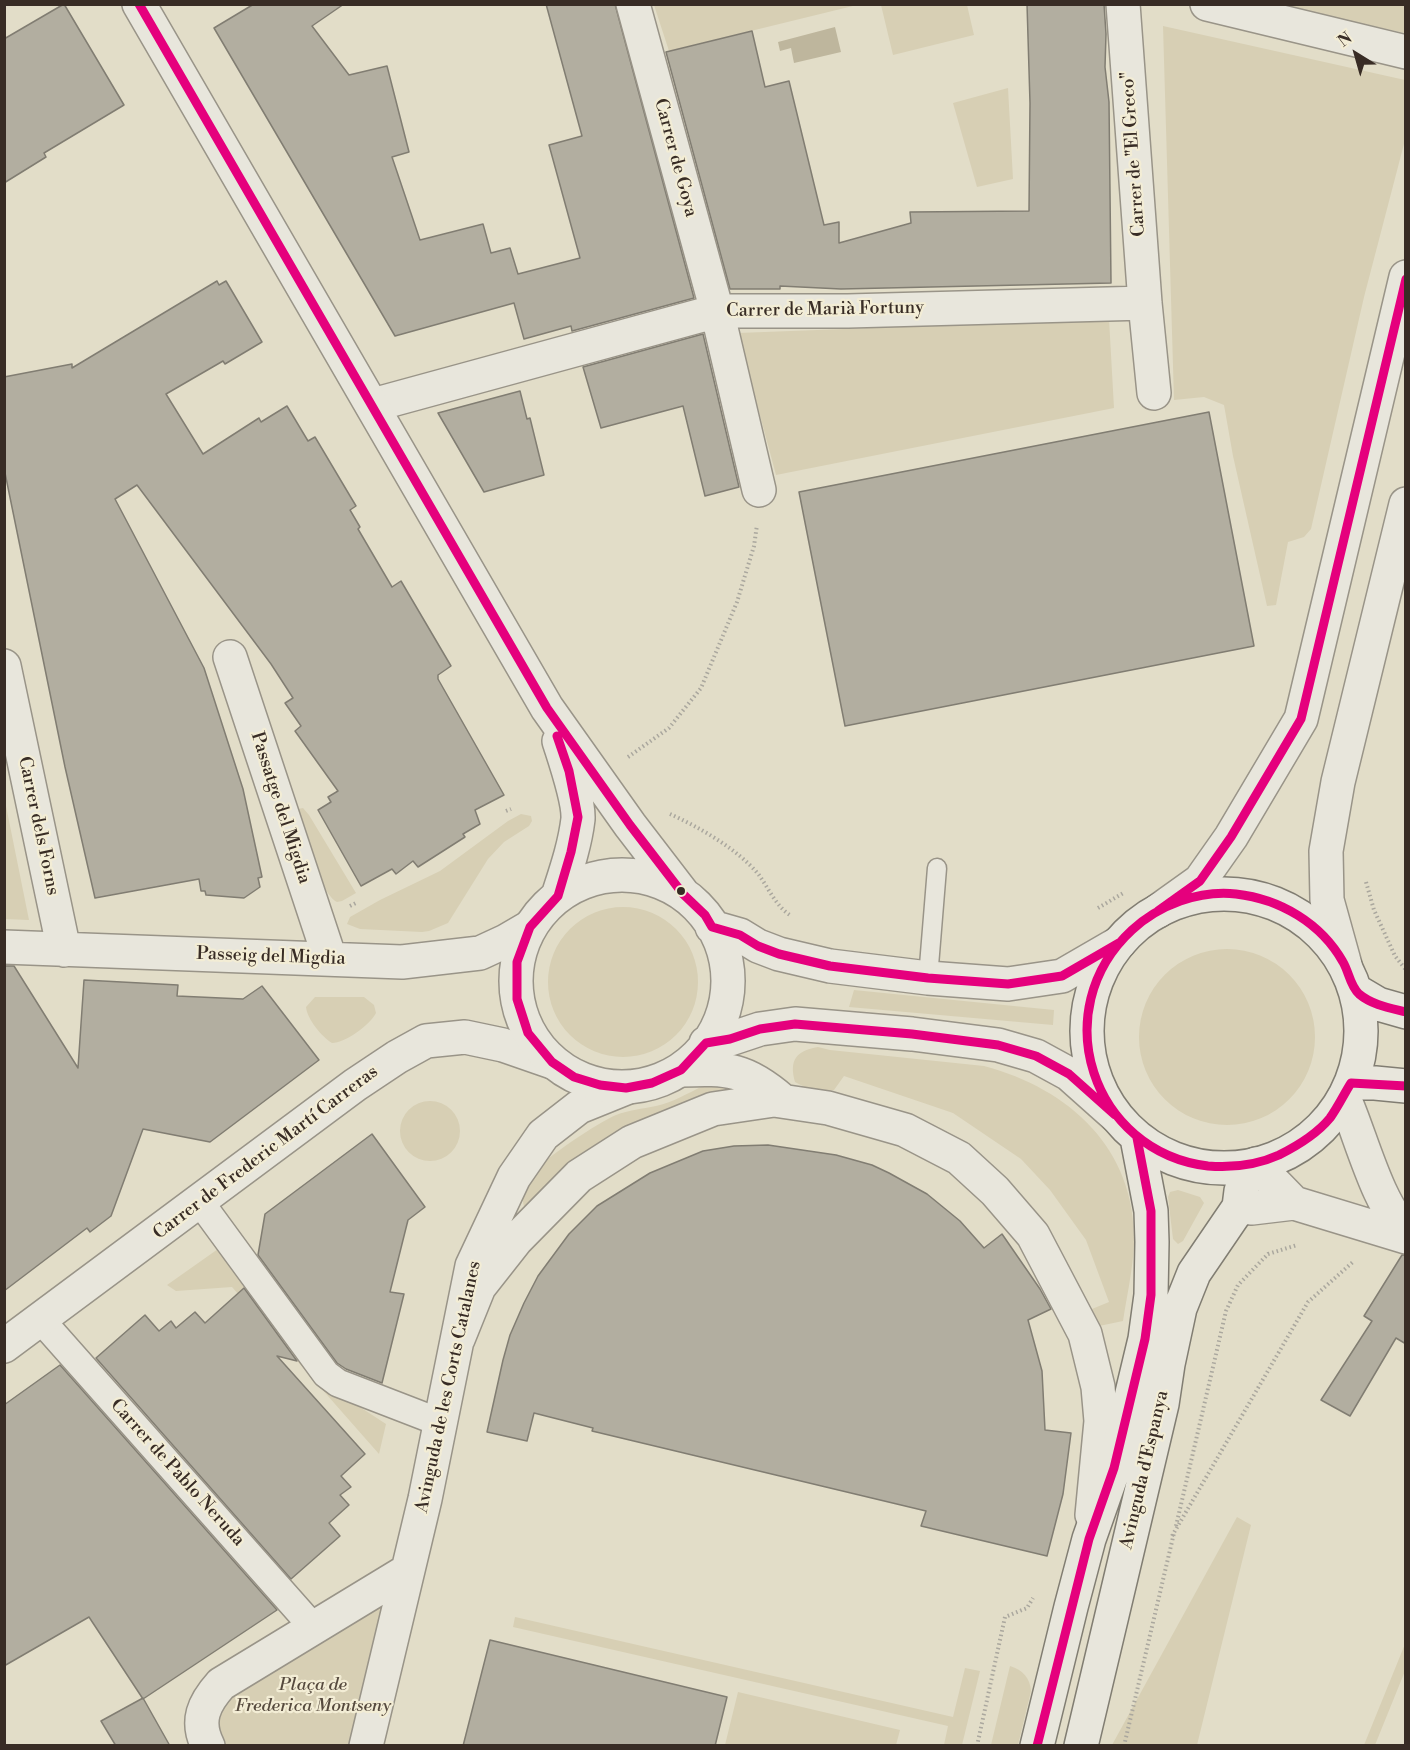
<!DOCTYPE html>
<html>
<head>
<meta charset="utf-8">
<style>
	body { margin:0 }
	#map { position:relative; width:1410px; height:1750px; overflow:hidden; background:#e2ddc8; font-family:"Libre Bodoni",serif }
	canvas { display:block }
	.frame { position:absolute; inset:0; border:6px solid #382c25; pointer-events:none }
	.north { position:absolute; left:1326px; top:24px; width:60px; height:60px; -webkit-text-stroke:4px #f3edd5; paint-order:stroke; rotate:323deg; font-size:16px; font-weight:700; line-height:24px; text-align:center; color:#382c25 }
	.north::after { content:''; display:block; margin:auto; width:21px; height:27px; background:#382c25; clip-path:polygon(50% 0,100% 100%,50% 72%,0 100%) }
</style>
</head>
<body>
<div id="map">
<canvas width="1410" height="1750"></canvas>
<div class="frame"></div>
<div class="north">N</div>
</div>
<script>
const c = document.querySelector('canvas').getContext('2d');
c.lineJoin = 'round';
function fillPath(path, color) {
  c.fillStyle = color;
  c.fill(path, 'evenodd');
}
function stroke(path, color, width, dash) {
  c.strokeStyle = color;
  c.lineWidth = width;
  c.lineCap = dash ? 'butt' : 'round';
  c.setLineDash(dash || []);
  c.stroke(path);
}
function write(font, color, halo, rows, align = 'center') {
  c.font = font + ' "Libre Bodoni",serif';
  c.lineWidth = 4.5;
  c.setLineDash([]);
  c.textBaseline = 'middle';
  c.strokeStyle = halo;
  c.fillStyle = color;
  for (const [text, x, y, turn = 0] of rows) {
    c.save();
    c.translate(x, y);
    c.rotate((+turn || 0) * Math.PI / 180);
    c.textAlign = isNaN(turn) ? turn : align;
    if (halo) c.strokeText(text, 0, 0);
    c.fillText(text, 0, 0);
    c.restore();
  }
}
fillPath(new Path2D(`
	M654,5H857L669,51Z
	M881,5H967L974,35L893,55Z
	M1277,5H1405V33Z
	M1163,26L1405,80V140L1364,297L1311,529L1304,537L1288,542L1276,605L1267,606L1233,456L1224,405L1204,397L1174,400Z
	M1008,88L1013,179L977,187L953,103Z
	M1109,319L1114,408L776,475L738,333Z
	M4,801H5L29,920L5,919Z
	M303,808L309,815L356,893L342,901L337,902C320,893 301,831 295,812L298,809Z
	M521,814L531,816L532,821L529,826L504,842L488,859L448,923L429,931L422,932L360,929L347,924L350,917L380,900L440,871L508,821Z
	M548 982a75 75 0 1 1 150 0a75 75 0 1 1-150 0Z
	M1139 1037a88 88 0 1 1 176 0a88 88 0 1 1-176 0Z
	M854,990L1054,1010L1053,1025L849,1007Z
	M315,997H364L374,1005L376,1013C370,1025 345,1043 332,1043C322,1037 307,1019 306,1007Z
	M818,1047L830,1050L984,1066C1070,1089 1136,1149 1134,1243C1133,1269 1127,1295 1123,1321L1099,1326L1092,1309L1109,1302L1086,1240L1050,1190L1021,1159L953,1113L844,1076L834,1090L818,1094L795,1082C789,1060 796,1051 818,1047Z
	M703,1086H724L736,1096C707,1103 675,1108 647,1119C598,1136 560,1171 524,1207C521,1195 524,1182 532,1173C547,1157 597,1123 616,1115C629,1110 642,1109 656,1106C672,1103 688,1093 703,1086Z
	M400 1131a30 30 0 1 1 60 0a30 30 0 1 1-60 0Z
	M1178,1190L1200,1197L1204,1203L1183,1241L1178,1244L1173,1239L1168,1197L1170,1192Z
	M218,1249L326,1385L386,1424L379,1454L232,1287L176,1291L167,1285Z
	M1237,1517L1251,1525L1197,1745H1112Z
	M387,1594L351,1745H220L214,1717L221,1698Z
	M515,1617L953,1717L965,1668L980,1671L962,1745H944L948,1726L513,1627Z
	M1405,1644V1671L1375,1745H1364Z
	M1010,1666C1023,1670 1030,1678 1031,1691L1018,1745H991Z
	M738,1692L900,1730L896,1745H725Z`), '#d7cfb4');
fillPath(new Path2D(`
	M835,27L841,52L794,63L791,48L780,51L778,42Z`), '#beb69d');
const building = new Path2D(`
	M64,4L124,105L44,153L46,157L4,183V39Z
	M254,4H344L312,26L349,75L387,66L409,152L392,157L420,240L483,224L491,253L510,248L518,274L580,258L549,145L582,136L546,4H615L694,298L572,331L571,326L524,339L514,303L395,336L214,28Z
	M1027,4H1104L1106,34L1105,67L1109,102L1111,283L841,289L780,286V289H730L666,52L752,31L765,87L789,81L824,225L839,222V243L911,223L910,212L1029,211L1030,103Z
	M217,281L219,285L226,281L262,342L225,364L223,361L166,394L203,454L259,418L261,422L287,406L308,441L315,437L356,506L350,510L360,527L358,529L392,587L401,581L451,666L438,675V679L504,795L475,810L480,824L463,834L465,837L418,867L413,861L396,874L392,869L361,886L318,810L331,802L328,797L338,791L295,731L301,726L285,703L293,698L271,664L137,485L115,499L204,668L243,789L262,877L258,878L260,887L244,898L206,895L205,891H201L199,879L95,898L65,767L4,468V377L72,364V368Z
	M703,334L739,487L705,496L683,406L601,428L583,367Z
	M520,391L527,419L530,418L544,475L484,492L438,413Z
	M1209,412L1254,646L845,726L799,492Z
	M4,966H14L78,1068L84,980L178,985L177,996L243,999L262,986L319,1060L210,1142L143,1129L111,1216L90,1232L87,1228L4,1291Z
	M372,1134L425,1207L408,1220L390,1292L404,1294L382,1383L346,1369L337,1363L258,1255L265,1214Z
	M768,1145L836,1155L872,1165L889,1173L927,1194L960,1221L984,1248L1002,1234L1040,1289L1051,1309L1028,1320L1042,1371L1045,1430L1071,1433L1063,1494L1047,1556L921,1526L926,1511L592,1431L593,1428L534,1413L527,1441L487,1432L503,1360L510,1335L524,1303L538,1276L569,1234L597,1206L650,1173L703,1151L734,1146Z
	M1402,1255H1406V1344L1396,1338L1350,1416L1321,1400L1372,1321L1364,1316Z
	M244,1288L297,1361L277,1356L365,1454L341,1476L351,1487L340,1495L349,1505L329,1523L340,1536L291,1579L96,1358L145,1315L159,1331L171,1321L176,1328L195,1312L205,1323Z
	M60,1365L277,1610L143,1699L89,1617L4,1666V1405Z
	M490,1640L727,1697L715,1746H463Z
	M143,1698L170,1746H116L101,1721Z`);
fillPath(building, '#b2aea0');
stroke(building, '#817d72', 1.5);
const service = new Path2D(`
	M928,978L937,868`);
const pedestrian = new Path2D(`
	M200,1202L326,1374L338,1383L439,1422
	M41,1320L313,1627`);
const minor = new Path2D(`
	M633,4L717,311L759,490
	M1123,4L1145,303L1154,393
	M1207,4L1406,52
	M373,405L717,311H848L1145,303
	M230,657L330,959
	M4,666L64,950
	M4,947L402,962L480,953L506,941L530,927
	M681,1070C729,1068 746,1069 783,1101
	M458,1339L479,1287L516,1240L579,1176L632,1142L713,1109L774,1100L828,1108L905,1130L959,1158L995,1191L1033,1235L1085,1334L1098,1387L1101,1421L1092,1515
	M4,1346L355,1085L397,1057L426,1041L465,1037L503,1045L552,1062
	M208,1746C195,1721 204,1703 221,1684L407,1571
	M366,1746L425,1499L472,1266L514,1177L543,1135L579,1107L626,1088`);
const tertiary = new Path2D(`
	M139,4L547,708L630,825L683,894
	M516 981a106 106 0 1 1 212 0a106 106 0 1 1-212 0Z
	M558,896C566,871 575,845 578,819C579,800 565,760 559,741
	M1158,911L1200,881L1231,837L1301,719L1406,277
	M712,927L740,935L758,946L779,954L830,966L928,978L1008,984L1062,976L1119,943
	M1345,965L1327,900L1326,851L1338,782L1406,504
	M706,1043L730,1039L760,1029L795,1024L912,1034L998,1045L1036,1056L1069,1074L1115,1115
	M1344,1098C1360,1133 1378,1207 1406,1230
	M1256,1164L1294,1203
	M1239,1207L1252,1208L1294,1203L1406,1237`);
const secondary = new Path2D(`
	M1087 1031a137 137 0 1 1 274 0a137 137 0 1 1-274 0Z
	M1356,991L1378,1004L1406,1012
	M1351,1083H1375L1406,1086
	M1037,1746L1071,1607L1089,1539L1114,1468L1145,1339L1151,1295L1152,1242L1151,1211L1137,1138
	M1081,1746L1162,1404L1168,1364L1180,1308L1194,1273L1239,1207L1241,1191L1250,1166`);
stroke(service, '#999488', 21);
stroke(pedestrian, '#999488', 30);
stroke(minor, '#999488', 36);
stroke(tertiary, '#999488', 36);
stroke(secondary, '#817d72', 36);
stroke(new Path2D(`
	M628,757L669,728L701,688L737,602L754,546L757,525
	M506,811L511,809
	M670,814C699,827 739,850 759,875C769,889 776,906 790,915
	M1366,882L1374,910L1395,956L1406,970
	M350,906L358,902
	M1098,908L1125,892
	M1176,1526L1226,1311L1238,1285L1268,1254L1297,1245
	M1172,1536L1308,1302L1354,1261
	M977,1746L1005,1617L1027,1608L1033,1598
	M1124,1746L1174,1533`), '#aaa79e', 4, [1.5, 3]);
stroke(service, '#e8e6dc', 18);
stroke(pedestrian, '#e8e6dc', 27);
stroke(minor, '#e8e6dc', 33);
stroke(tertiary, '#e8e6dc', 33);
stroke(secondary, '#e8e6dc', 33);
stroke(new Path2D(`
	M139,4L547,708L630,825L683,894L705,915L712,927L740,935L758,946L779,954L830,966L928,978L1008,984L1062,976L1119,943
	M557,736L569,771L578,817L571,852L558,896L530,927L517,962V999L528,1033L552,1062L574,1077L600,1085L626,1088L652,1083L681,1070L706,1043L730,1039L760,1029L795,1024L912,1034L998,1045L1036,1056L1069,1074L1115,1115
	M1158,911L1200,881L1231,837L1301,719L1406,279
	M1406,1012C1390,1008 1372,1005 1359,994C1350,986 1349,972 1343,962C1321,923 1280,899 1236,894C1199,890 1159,905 1132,930C1045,1010 1092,1152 1208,1166C1233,1168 1257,1165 1279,1155C1297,1146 1317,1134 1330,1118C1338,1107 1344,1094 1351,1083L1406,1086
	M1037,1746L1089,1539L1114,1468L1145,1339L1151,1295V1211L1137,1138`), '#e5007d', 9);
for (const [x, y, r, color] of [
	[681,891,5,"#382c25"]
]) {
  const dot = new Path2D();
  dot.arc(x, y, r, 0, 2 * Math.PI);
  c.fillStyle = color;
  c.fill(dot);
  stroke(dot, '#f3edd5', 2);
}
write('18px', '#382c25', '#f3edd5', [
	["Carrer de \"El Greco\"",1134,154,-94],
	["Carrer de Goya",675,158,75],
	["Carrer de Marià Fortuny",825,310,-1],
	["Passatge del Migdia",280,808,72],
	["Carrer dels Forns",38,826,78],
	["Passeig del Migdia",271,957,2],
	["Carrer de Frederic Martí Carreras",266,1153,-37],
	["Avinguda de les Corts Catalanes",449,1387,-78],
	["Avinguda d'Espanya",1145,1470,-77],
	["Carrer de Pablo Neruda",177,1473,48]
]);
write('italic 18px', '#564a3e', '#f3edd5', [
	["Plaça de",313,1686],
	["Frederica Montseny",313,1707]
]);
</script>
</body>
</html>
